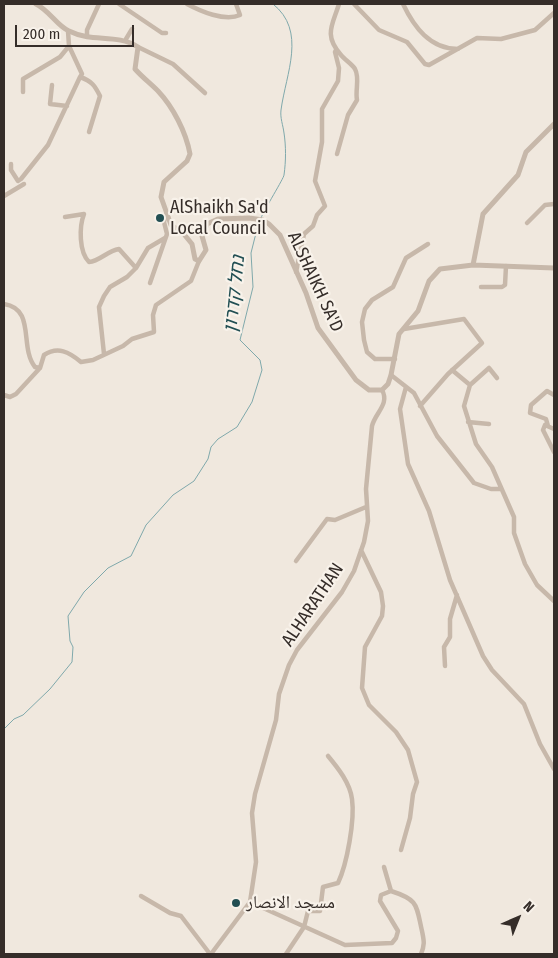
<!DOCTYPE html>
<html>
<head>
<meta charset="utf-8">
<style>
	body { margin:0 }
	#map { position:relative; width:558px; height:958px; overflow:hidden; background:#f0e8de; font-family:"Fira Sans Condensed",sans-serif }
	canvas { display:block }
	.frame { position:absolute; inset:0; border:5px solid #352d29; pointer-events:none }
	.north { position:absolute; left:493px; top:893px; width:50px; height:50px; -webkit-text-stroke:4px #f8f2ea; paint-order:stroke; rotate:44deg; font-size:14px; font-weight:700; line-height:20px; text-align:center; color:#352d29 }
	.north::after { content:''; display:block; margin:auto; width:18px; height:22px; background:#352d29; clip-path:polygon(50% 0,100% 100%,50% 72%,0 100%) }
	.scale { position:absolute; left:15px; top:25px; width:119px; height:22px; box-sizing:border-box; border:2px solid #352d29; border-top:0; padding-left:6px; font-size:15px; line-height:18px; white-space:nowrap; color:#352d29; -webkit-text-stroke:4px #f8f2ea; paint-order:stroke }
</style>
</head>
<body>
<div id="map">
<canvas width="558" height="958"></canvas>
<div class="frame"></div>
<div class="north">N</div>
<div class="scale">200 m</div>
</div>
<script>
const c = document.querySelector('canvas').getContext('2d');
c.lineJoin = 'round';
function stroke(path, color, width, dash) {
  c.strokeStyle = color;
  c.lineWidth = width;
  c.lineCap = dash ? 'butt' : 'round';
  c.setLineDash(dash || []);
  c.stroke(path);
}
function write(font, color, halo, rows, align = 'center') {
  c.font = font + ' "Fira Sans Condensed","Noto Naskh Arabic","Noto Sans Hebrew",sans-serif';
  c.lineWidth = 4.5;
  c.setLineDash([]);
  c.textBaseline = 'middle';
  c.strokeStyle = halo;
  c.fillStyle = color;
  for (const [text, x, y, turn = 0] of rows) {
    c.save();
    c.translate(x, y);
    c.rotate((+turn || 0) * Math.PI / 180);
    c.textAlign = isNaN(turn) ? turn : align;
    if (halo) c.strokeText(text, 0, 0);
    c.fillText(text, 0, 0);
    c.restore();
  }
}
stroke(new Path2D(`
	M261,218C264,210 284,178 284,175C286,161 286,146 284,133C283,125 280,118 281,110C286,73 307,31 273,4
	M4,729L14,719L23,715L50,689L72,662L73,647L70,641L68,616L84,592L108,568L131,556L146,525L173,495L194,481L208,459L211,447L218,439L237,427L252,402L262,370L260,360L240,340L253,287L251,253L259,221`), '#7fa8ab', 1);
stroke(new Path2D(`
	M119,4L162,33H166
	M187,4C200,11 225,22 240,15L236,4
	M354,4L379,30L407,42L425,64L429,65L477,38L501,39L535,30L554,13
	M403,4C414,27 430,49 458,49
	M87,37V30L99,4
	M126,39L132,29
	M138,47L173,64L205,93
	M80,77C92,81 95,86 100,96L89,132
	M52,85L50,104L67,106
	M23,92V79L60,57L69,46
	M337,154L348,115L357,100C355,90 360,78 355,69C352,64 345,60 341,55C323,35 333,24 339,4
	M11,164V170L18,181L21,179L48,145L80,77L82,74L69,46L68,31
	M4,196L24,184
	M65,217L84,214C79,227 79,252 89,262C100,261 107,251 119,249L136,268
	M527,223L545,205L554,204
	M296,272L304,234L313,226L317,215L325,206L315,181L322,142V109L338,81L339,68L335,52L336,50
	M150,283L167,234L164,222L166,214
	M481,287H502L505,285L506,266
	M4,304C36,309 19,347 35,367L40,368L44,355C58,346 69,352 81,362L93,360L123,346L132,339L154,332L153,315L156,305L191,281L199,261
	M404,329L464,319L482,343L448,374L420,406
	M104,354L99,307L104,296L110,287L127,277L136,268L148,248L165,238
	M395,359H375L367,352L364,340L362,322L365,309L372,300L393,287L406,258L428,244
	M452,370L470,385L464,406L476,444L492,467L514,517V533L525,564L537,585L554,601
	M391,375L414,393L437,436L474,483L491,489H501
	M470,385L489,368L497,378
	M406,387L400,409L408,464L429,511L450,580L483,656L492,670L524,704L540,744L554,769
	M4,395L10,397L16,394L40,368
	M468,422L489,424
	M548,426L546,419L530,413L531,405L547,391L554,395
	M554,429L545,425L543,430L554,452
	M361,550L381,592L383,606L382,616L365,647L362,688L369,705L396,732L408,750L417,782L413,794L410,818L401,850
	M296,561L327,519L335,520L366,507
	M445,666L444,647L450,637V619L457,595
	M384,867L391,891
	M141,896L170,913L181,916L210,954
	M250,902L345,945L392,943L396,938L398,931L380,901L381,895L391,891C419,900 416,905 422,931C424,941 425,944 421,954
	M211,954L250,902L256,862L252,813L255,794L276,720L279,694L289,665L297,650L342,592L354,571L364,542L368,521L366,489L372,426C375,413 390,404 382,390
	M286,954L304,927L308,911H320L323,887L338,883C347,864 355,820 352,799C350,783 338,768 328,756`), '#c7b8aa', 4.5);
stroke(new Path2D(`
	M36,4C50,11 57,26 69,31C93,43 116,33 138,47L135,69C142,77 150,83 158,91C173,107 186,132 190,154L187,161L164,182L161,197L171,225L183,233L192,244L195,259L199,261L206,250L202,236L207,224L218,219L249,218L263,220L269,224L280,235L306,293L318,328L356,380L369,390H382L388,384L391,375L399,334L418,311L429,281L440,269L473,265L554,268
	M473,265L483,214L518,175L526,152L554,124`), '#c7b8aa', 5);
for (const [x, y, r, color] of [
	[160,218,5,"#224f53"],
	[236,903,5,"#224f53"]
]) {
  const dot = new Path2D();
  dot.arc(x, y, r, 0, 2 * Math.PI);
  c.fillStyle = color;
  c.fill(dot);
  stroke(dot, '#f8f2ea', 2);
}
write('18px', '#352d29', '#f8f2ea', [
	["AlShaikh Sa'd",170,208],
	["Local Council",170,229],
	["مسجد الانصار",246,903]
], 'left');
write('18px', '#352d29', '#f8f2ea', [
	["ALSHAIKH SA'D",315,282,65],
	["ALHARATHAN",313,605,-56]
]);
write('italic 19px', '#224f53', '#f8f2ea', [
	["נחל קדרון",235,294,-84]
]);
</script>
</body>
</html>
